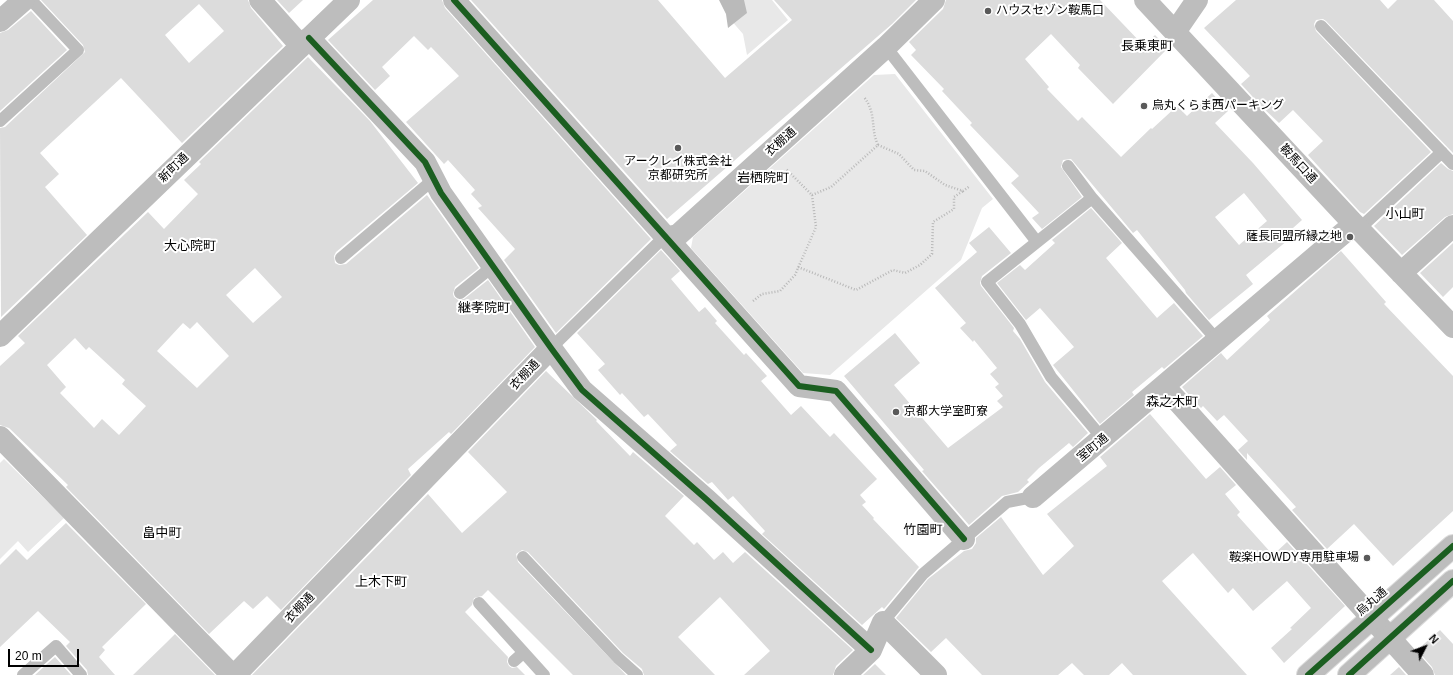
<!DOCTYPE html>
<html>
<head>
<meta charset="utf-8">
<style>
	body { margin:0 }
	#map { position:relative; width:1453px; height:675px; overflow:hidden; background:#fff; font-family:Arial,sans-serif }
	canvas { display:block }
	.north { position:absolute; left:1405px; top:627px; width:40px; height:40px; -webkit-text-stroke:3px #fff; paint-order:stroke; rotate:48deg; font-size:11px; font-weight:700; line-height:16px; text-align:center; color:#000 }
	.north::after { content:''; display:block; margin:auto; width:14px; height:18px; background:#000; clip-path:polygon(50% 0,100% 100%,50% 72%,0 100%) }
	.scale { position:absolute; left:8px; top:649px; width:71px; height:18px; box-sizing:border-box; border:2px solid #000; border-top:0; padding-left:5px; font-size:12px; line-height:14px; white-space:nowrap; color:#000; -webkit-text-stroke:3px #fff; paint-order:stroke }
</style>
</head>
<body>
<div id="map">
<canvas width="1453" height="675"></canvas>
<div class="north">N</div>
<div class="scale">20 m</div>
</div>
<script>
const c = document.querySelector('canvas').getContext('2d');
c.lineJoin = 'round';
function fillPath(path, color) {
  c.fillStyle = color;
  c.fill(path, 'evenodd');
}
function stroke(path, color, width, dash) {
  c.strokeStyle = color;
  c.lineWidth = width;
  c.lineCap = dash ? 'butt' : 'round';
  c.setLineDash(dash || []);
  c.stroke(path);
}
function write(font, color, halo, rows, align = 'center') {
  c.font = font + ' Arial,"Noto Sans JP",sans-serif';
  c.lineWidth = 4;
  c.setLineDash([]);
  c.textBaseline = 'middle';
  c.strokeStyle = halo;
  c.fillStyle = color;
  for (const [text, x, y, turn = 0] of rows) {
    c.save();
    c.translate(x, y);
    c.rotate((+turn || 0) * Math.PI / 180);
    c.textAlign = isNaN(turn) ? turn : align;
    if (halo) c.strokeText(text, 0, 0);
    c.fillText(text, 0, 0);
    c.restore();
  }
}
fillPath(new Path2D(`
	M737,0H772L788,20L747,55L743,34L730,19Z
	M895,74L993,199L982,208L961,260L830,375L803,373L691,248L693,237L874,75Z
	M4,459L64,518L28,552L18,541L0,559V463Z`), '#e8e8e8');
fillPath(new Path2D(`
	M719,0H744L747,13L728,28L726,14Z`), '#bababa');
fillPath(new Path2D(`
	M41,0H248L251,8L283,46L182,143L121,78L40,153L59,174L45,187L87,235L1,317L0,128L5,127L85,52L83,45ZM199,4L224,31L189,63L165,35Z
	M277,0H303L289,13Z
	M373,0H442L445,8L651,239L556,333L504,260L515,249L478,208L482,206L471,194L475,190L448,160L444,164L406,122L459,76L431,47L428,50L414,36L382,67L390,76L375,90L328,40Z
	M471,0H658L725,78L792,20L774,0H916L892,24L667,219Z
	M946,0H1100L1144,46L1155,35L1168,48L1113,104L1078,68L1080,65L1051,34L1025,59L1049,87L1047,89L1078,121L1082,117L1121,157L1151,128L1152,129L1177,106L1187,116L1212,93L1228,111L1215,123L1253,163L1302,220L1284,236L1288,240L1246,275L1253,284L1209,320L1186,293L1185,290L1137,230L1133,233L1071,159L1063,160L1061,167L1082,197L1042,229L1032,218L1039,213L1011,183L1019,176L970,125L972,123L942,91L944,89L911,55L916,50L909,42L943,9ZM1244,193L1267,221L1239,245L1215,217Z
	M1236,0H1380L1388,9L1397,0H1434L1453,21V153L1326,21L1323,19L1316,20L1314,24L1316,31L1431,152L1364,214L1360,212L1308,155L1323,141L1293,110L1279,123L1262,107L1241,84L1250,76L1204,28Z
	M31,11L67,50L0,111V33L8,30Z
	M308,57L370,121L418,183L336,252L334,256L335,263L339,265L346,264L427,195L479,268L455,287L453,294L454,297L458,300L464,299L488,280L535,347L451,434L449,432L408,469L411,475L281,610L267,596L253,609L244,601L209,634L66,487L68,485L9,428L0,425V366L25,343L18,336L148,212L164,229L198,194L184,180L201,164L199,162ZM255,268L282,297L253,323L226,295ZM197,322L229,356L197,388L157,351L183,323L190,329ZM75,338L86,350L89,347L125,380L122,384L146,406L119,435L102,419L94,428L60,393L66,387L47,365Z
	M1441,163L1448,169L1453,171V214L1445,217L1402,255L1374,226Z
	M1091,208L1122,243L1106,258L1157,318L1174,303L1203,336L1164,369L1162,367L1132,392L1134,395L1100,424L1053,365L1074,347L1040,308L1026,320L997,283L1020,265L1025,270L1055,243L1052,240Z
	M989,227L1011,253L982,276L980,283L981,286L1014,328L1013,331L1020,339L1045,382L1088,433L1073,447L1069,443L1039,468L1027,480L1029,482L1018,492L1002,496L969,525L922,471L924,470L844,376L895,333L920,363L894,385L948,448L1003,407L997,401L1003,396L995,387L999,384L990,374L997,368L974,340L973,342L960,328L966,323L935,288L977,252L969,243Z
	M1453,243V287L1443,297L1420,273Z
	M661,250L680,271L671,279L699,312L705,307L717,321L715,323L744,355L746,353L767,376L761,381L791,415L801,406L830,437L834,433L877,479L860,495L866,502L862,505L874,518L873,519L919,567L884,609L882,607L862,625L762,534L765,531L733,496L728,500L712,482L708,484L670,451L677,445L648,414L644,417L622,393L620,395L598,370L605,364L577,333Z
	M1341,251L1386,302L1384,304L1453,376V511L1393,566L1354,524L1327,549L1292,510L1296,507L1247,453V460L1238,450L1248,441L1224,415L1217,421L1203,406L1201,408L1182,387L1221,353L1227,360L1270,320L1267,316Z
	M546,371L597,420L596,421L630,456L633,452L684,496L665,516L694,545L697,542L714,560L723,552L733,563L745,552L853,650L836,666L833,675H744L770,651L720,597L678,637L715,675H644L642,669L623,653L528,552L522,550L516,554L518,562L626,675H573L488,590L482,596L474,598L472,605L465,612L508,657L507,662L509,666L512,668L517,667L525,675H252L428,494L462,533L507,492L468,452Z
	M1150,414L1206,479L1220,467L1236,485L1225,494L1240,512L1237,515L1273,555L1287,542L1345,606L1284,663L1271,648L1292,629L1290,628L1311,608L1287,581L1253,611L1233,588L1228,593L1193,553L1162,581L1247,675H1133L1122,663L1109,675H1084L1072,663L1058,675H982L946,638L931,652L896,618L928,579L964,551L972,549L976,543V538L1001,517L1043,575L1074,546L1047,514L1107,466L1100,457Z
	M66,523L146,604L102,647L105,650L99,657L115,675H88L87,670L66,646L70,642L38,611L0,647V565L16,549L27,560Z
	M1440,630L1453,644V675H1435L1432,667L1417,650Z
	M175,634L215,675H133L166,643Z
	M55,657L71,675H35L47,664Z
	M875,664L886,675H863Z
	M1399,667L1406,675H1390Z`), '#dcdcdc');
const highway = new Path2D(`
	M1308,675L1453,546
	M1349,675L1453,581`);
stroke(highway, '#dbdbdb', 24);
stroke(new Path2D(`
	M878,145L899,154L914,170L925,171L945,185L963,191L970,186
	M812,195L831,187L878,145C870,128 877,114 864,97
	M798,267L856,290L893,270L905,273L920,265L932,254L933,222L954,209V197L963,191
	M753,301L762,294L780,291L795,275L816,227L812,195L786,169`), '#b8b8b8', 2.5, [1, 2]);
stroke(new Path2D(`
	M1321,26L1453,164
	M886,47L1037,242L1092,198L1217,340
	M0,121L78,50L31,0
	M1068,166L1092,198
	M1359,229L1442,152
	M1037,242L987,282L1020,324L1051,377L1103,439
	M341,258L434,179
	M460,293L493,266
	M551,348L659,242L666,238
	M523,557L618,658L637,675
	M479,603L544,675
	M883,622L923,574L1007,502L1033,497
	M514,661L523,653
	M23,675L56,646L81,675`), '#bdbdbd', 12);
stroke(new Path2D(`
	M260,0L301,46
	M454,0L799,386L836,391L964,539
	M1145,0L1354,224L1453,327
	M0,21L24,0
	M1175,32L1197,0
	M309,38L425,162L441,193L551,348L582,390L706,499L871,650
	M666,238L678,235L886,47L934,0
	M1401,273L1453,226
	M0,336L349,0
	M1164,386L1423,675
	M0,437L232,675
	M1033,497L1354,224
	M235,675L551,348
	M845,675L871,650L883,622L936,675`), '#bdbdbd', 22);
stroke(highway, '#bdbdbd', 22);
stroke(new Path2D(`
	M454,0L799,386L836,391L964,539
	M309,38L425,162L441,193L551,348L582,390L706,499L871,650
	M1308,675L1453,546
	M1349,675L1453,581`), '#1b5e20', 6);
for (const [x, y, r, color] of [
	[988,11,4,"#595959"],
	[1144,106,4,"#595959"],
	[678,148,4,"#595959"],
	[1350,237,4,"#595959"],
	[896,412,4,"#595959"],
	[1367,558,4,"#595959"]
]) {
  const dot = new Path2D();
  dot.arc(x, y, r, 0, 2 * Math.PI);
  c.fillStyle = color;
  c.fill(dot);
  stroke(dot, '#fff', 1.5);
}
write('12px', '#000', '#fff', [
	["ハウスセゾン鞍馬口",996,11],
	["烏丸くらま西パーキング",1152,106],
	["アークレイ株式会社",678,162,"center"],
	["京都研究所",678,176,"center"],
	["薩長同盟所縁之地",1342,237,"right"],
	["京都大学室町寮",904,412],
	["鞍楽HOWDY専用駐車場",1359,558,"right"]
], 'left');
write('12px', '#000', '#fff', [
	["衣棚通",781,142,-42],
	["鞍馬口通",1298,164,47],
	["新町通",174,168,-44],
	["衣棚通",525,375,-46],
	["室町通",1093,448,-40],
	["烏丸通",1372,602,-41],
	["衣棚通",300,608,-46]
]);
write('13px', '#000', '#fff', [
	["長乗東町",1147,46],
	["岩栖院町",763,178],
	["小山町",1405,214],
	["大心院町",190,246],
	["継孝院町",484,308],
	["森之木町",1172,402],
	["竹園町",923,530],
	["畠中町",162,533],
	["上木下町",381,582]
]);
</script>
</body>
</html>
